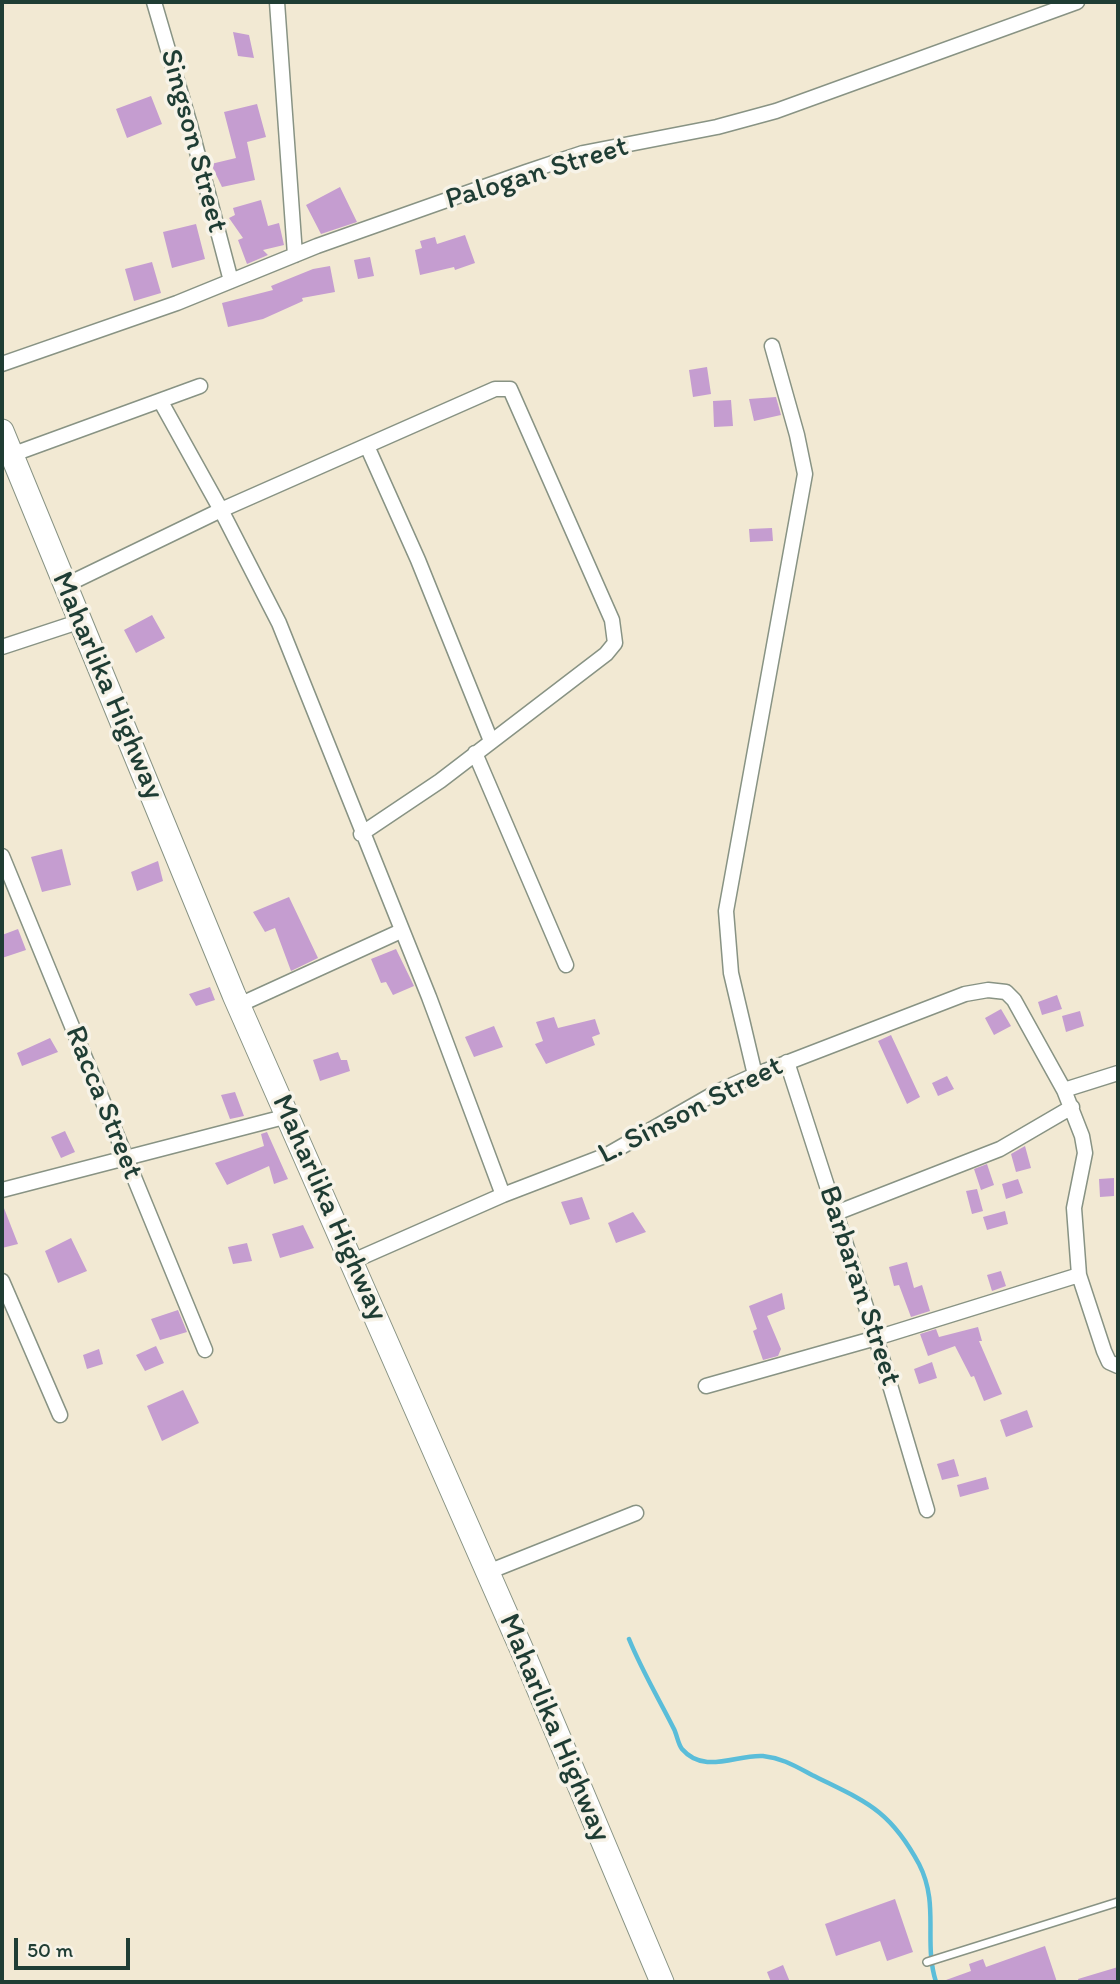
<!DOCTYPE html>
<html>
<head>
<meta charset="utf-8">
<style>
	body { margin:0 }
	#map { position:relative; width:1120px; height:1984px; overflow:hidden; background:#f2e9d3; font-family:Itim,sans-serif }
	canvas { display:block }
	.frame { position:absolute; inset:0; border:4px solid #1f3d34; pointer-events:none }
	.scale { position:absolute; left:14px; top:1938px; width:116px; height:32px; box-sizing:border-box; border:4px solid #1f3d34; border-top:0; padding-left:9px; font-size:21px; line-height:24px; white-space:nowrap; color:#1f3d34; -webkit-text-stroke:5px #f7f3e8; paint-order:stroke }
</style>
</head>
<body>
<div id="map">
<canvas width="1120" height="1984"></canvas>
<div class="frame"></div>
<div class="scale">50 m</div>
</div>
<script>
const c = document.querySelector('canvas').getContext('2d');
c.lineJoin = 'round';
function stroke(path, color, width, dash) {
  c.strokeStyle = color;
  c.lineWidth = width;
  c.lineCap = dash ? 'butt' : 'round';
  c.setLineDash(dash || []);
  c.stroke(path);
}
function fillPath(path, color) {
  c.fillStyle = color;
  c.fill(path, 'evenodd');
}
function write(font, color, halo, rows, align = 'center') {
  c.font = font + ' Itim,sans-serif';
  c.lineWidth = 7;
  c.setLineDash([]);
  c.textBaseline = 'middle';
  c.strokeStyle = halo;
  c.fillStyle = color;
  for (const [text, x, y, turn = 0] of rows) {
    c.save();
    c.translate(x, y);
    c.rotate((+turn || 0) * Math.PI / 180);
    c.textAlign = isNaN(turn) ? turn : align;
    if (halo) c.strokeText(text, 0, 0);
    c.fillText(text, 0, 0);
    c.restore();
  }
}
stroke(new Path2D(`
	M629,1639C642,1671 659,1699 674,1729C677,1735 678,1744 682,1749C704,1775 737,1754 763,1756C782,1758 795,1766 812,1775C864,1801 889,1808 919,1864C940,1905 923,1941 936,1982`), '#5abdd9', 4.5);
fillPath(new Path2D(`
	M233,32L249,35L254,58L238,56Z
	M151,96L162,124L127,138L116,109Z
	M257,104L266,137L247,142L255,180L222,187L211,164L236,158L224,112Z
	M340,187L357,222L321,234L306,205Z
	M261,200L268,226L279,223L284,245L263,250L268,255L247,264L238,240L243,238L229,218L235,215L233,208Z
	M196,224L205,259L172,268L163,232Z
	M465,235L475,263L455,270L454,267L420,275L415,250L422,248L420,241L435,237L437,244Z
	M370,257L374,276L358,279L354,260Z
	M152,262L161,293L134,301L125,269Z
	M330,266L335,292L302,298L303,301L263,319L228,327L222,303L273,290L271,286L313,269Z
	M707,367L711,394L693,397L689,370Z
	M776,397L781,415L754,421L749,399Z
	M731,400L733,426L714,427L713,401Z
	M772,528L773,541L750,542L749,529Z
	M152,615L165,638L136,653L124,630Z
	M62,849L71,885L42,892L31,857Z
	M158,861L163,881L137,891L131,872Z
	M289,897L318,958L291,971L275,928L265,932L253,912Z
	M18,929L26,950L2,958V935Z
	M396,949L414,986L393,995L386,982L381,983L371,959Z
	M210,987L215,1000L196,1006L189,994Z
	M1057,995L1062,1009L1042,1015L1038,1002Z
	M1001,1009L1011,1026L994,1035L985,1018Z
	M1080,1011L1084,1026L1066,1032L1062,1016Z
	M554,1017L558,1028L595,1019L600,1034L592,1037L595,1045L546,1064L535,1044L543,1041L536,1022Z
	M494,1026L503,1047L474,1057L465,1037Z
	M891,1035L920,1097L907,1104L878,1041Z
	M50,1038L58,1052L22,1066L17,1053Z
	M338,1052L341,1060H347L350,1071L320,1081L313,1060Z
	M947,1076L954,1089L938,1096L932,1083Z
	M235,1092L244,1116L230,1119L221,1095Z
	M65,1131L75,1152L61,1158L51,1137Z
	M267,1132L288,1179L274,1184L269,1166L227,1185L215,1163L264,1146L261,1134Z
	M1025,1146L1031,1168L1016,1172L1011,1154Z
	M987,1164L994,1185L981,1190L974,1169Z
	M1114,1178V1196L1100,1197L1099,1179Z
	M1018,1179L1023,1193L1006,1199L1002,1184Z
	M977,1189L983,1211L972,1214L966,1191Z
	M582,1197L590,1219L570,1225L561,1202Z
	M2,1203L18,1244L2,1248Z
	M1005,1211L1008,1224L987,1230L983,1217Z
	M633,1212L646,1232L616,1243L608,1223Z
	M303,1225L314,1248L280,1258L272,1234Z
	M71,1238L87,1271L58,1283L45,1251Z
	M247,1243L252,1261L233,1264L228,1247Z
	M907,1262L914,1288L922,1285L930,1311L911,1317L899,1285L894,1286L889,1267Z
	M1001,1271L1006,1286L992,1291L987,1275Z
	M782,1293L785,1309L767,1316L781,1349L778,1356L763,1360L753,1331L757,1329L749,1306Z
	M178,1310L187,1332L160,1340L151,1319Z
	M978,1327L982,1341H979L1002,1394L984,1401L974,1376L971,1377L955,1346L928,1356L920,1334L936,1329L939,1337Z
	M156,1346L164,1363L145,1371L136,1355Z
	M99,1349L103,1364L87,1369L83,1355Z
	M932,1362L937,1378L919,1384L914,1369Z
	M183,1390L199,1423L162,1441L147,1406Z
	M1027,1410L1033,1427L1006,1437L1000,1420Z
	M954,1459L959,1476L942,1480L937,1464Z
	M986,1477L989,1489L960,1497L957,1485Z
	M895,1899L913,1952L887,1961L880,1941L836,1956L825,1924Z
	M1045,1946L1057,1982H946V1980L971,1971L969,1964L983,1959L986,1967Z
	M783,1965L790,1982H771L767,1972Z
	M1118,1967V1982H1079L1078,1979Z`), '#c59dd0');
const service = new Path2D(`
	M927,1962L1118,1902`);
const minor = new Path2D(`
	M154,2L190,125L231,281
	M277,2L295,255
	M2,364L177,303L317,246L526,172L583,153L717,127L776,111L1077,2
	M161,402L221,510L279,623L429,997L503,1195
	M367,446L418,560L491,741
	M11,455L200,386
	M66,585L221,510L495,389H510L612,620L615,643L606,654L440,781L361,834
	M2,647L81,621
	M475,753L566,965
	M2,856L205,1350
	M239,1005L401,931
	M787,1062L876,1338L927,1510
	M755,1075L731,973L726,911L805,474L797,435L772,346
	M1064,1090L1118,1073
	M2,1190L288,1116
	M836,1213L1000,1149L1072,1107
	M353,1261L503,1195L607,1155L717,1092L755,1075L965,994L988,990L1006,992L1014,1000L1064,1090L1082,1136L1085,1153L1074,1208L1079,1275L876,1338L706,1386
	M1079,1275L1104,1351L1109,1362L1118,1366
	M2,1281L60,1415
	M488,1572L636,1513`);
const trunk = new Path2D(`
	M2,431L234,995L525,1657L662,1982`);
stroke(service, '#889384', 10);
stroke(minor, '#889384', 17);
stroke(trunk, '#889384', 25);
stroke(service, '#fff', 7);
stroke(minor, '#fff', 14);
stroke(trunk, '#fff', 23);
write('30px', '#1f3d34', '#f7f3e8', [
	["Singson Street",193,141,75],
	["Palogan Street",537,174,-17],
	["Maharlika Highway",107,686,67],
	["Racca Street",103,1103,68],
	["L. Sinson Street",691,1111,-27],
	["Maharlika Highway",329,1208,66],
	["Barbaran Street",859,1286,72],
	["Maharlika Highway",554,1728,67]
]);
</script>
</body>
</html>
